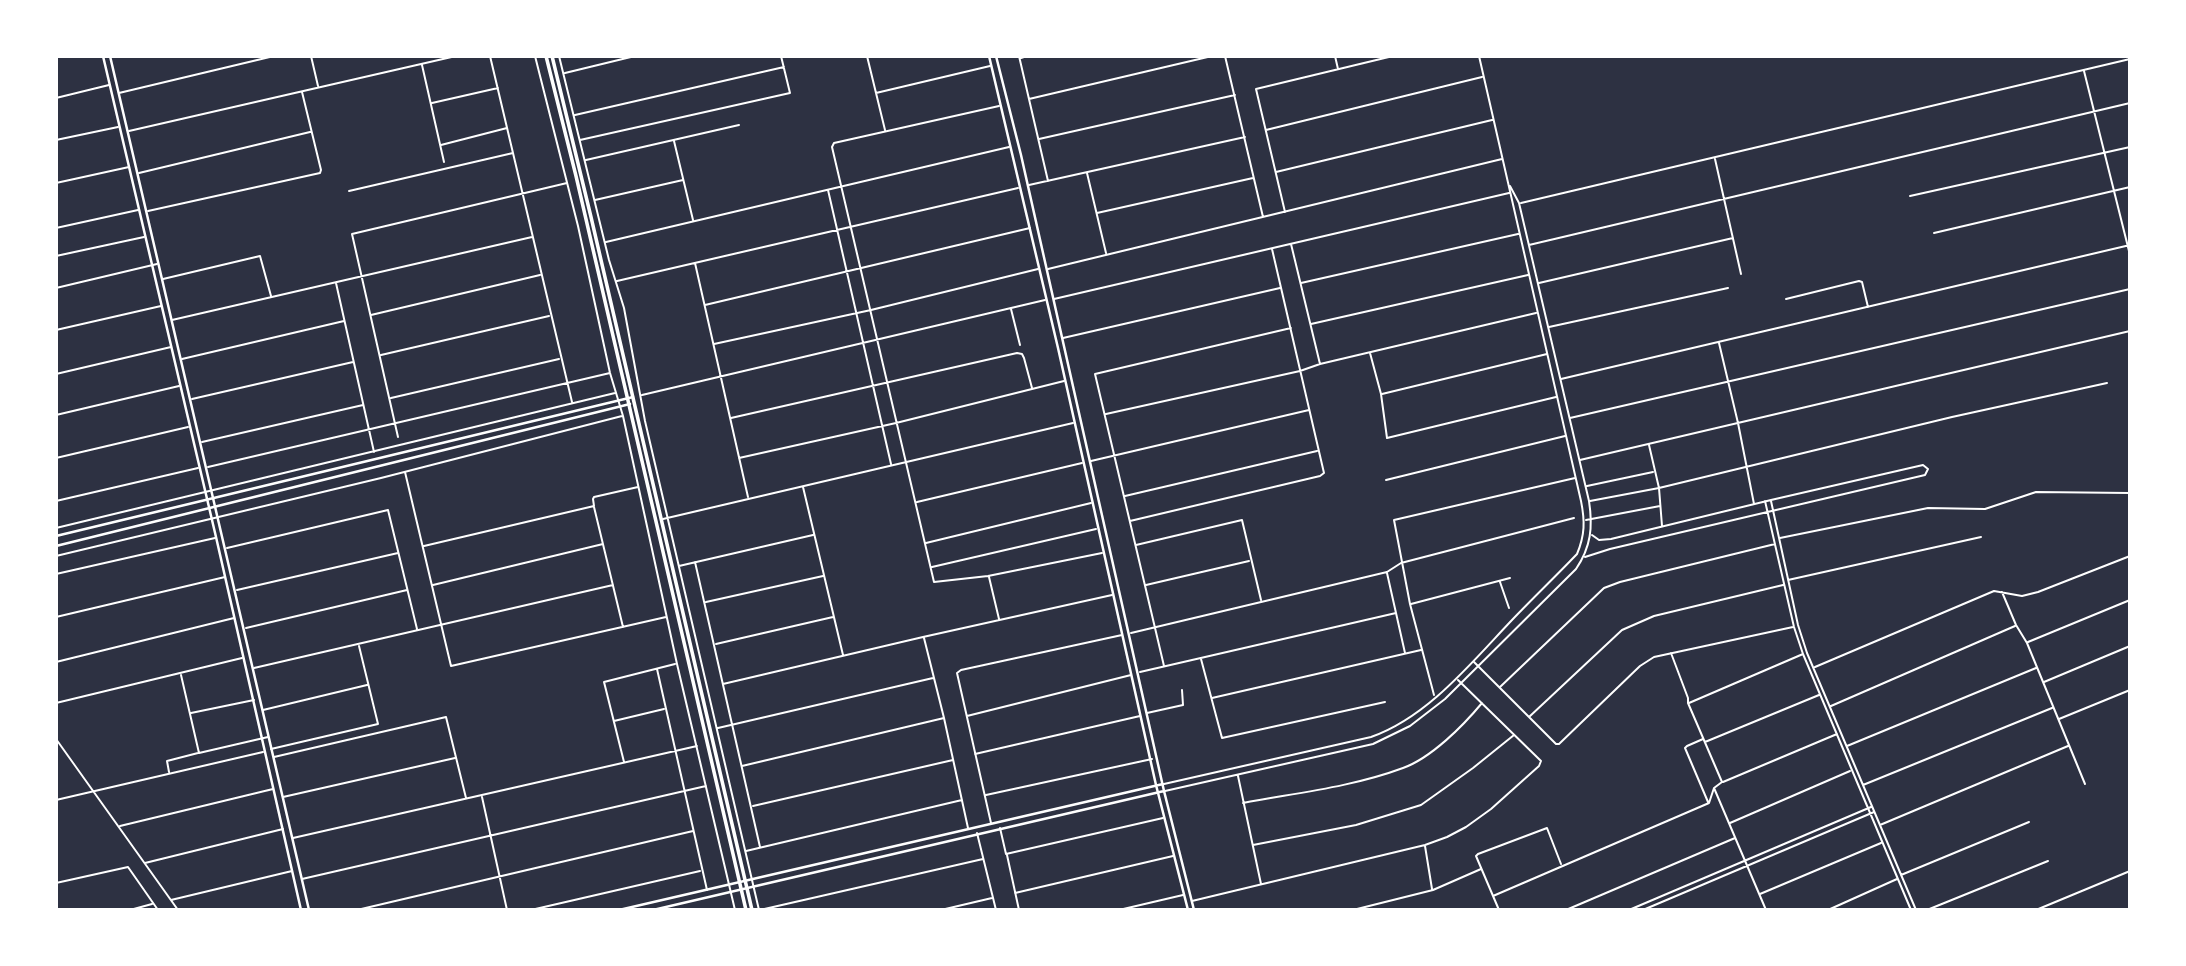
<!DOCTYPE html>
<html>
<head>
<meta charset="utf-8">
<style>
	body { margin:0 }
	#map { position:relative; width:2186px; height:966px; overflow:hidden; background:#2d3142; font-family:"Alegreya Sans",sans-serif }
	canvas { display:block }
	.frame { position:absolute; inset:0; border:58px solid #fff; pointer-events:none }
</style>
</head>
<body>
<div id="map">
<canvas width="2186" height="966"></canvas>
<div class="frame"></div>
</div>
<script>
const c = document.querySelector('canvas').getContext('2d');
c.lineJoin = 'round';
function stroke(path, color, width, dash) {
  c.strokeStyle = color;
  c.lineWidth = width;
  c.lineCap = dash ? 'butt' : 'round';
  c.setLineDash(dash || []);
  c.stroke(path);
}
stroke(new Path2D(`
	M311,56L318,86
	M490,56L572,402
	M535,56L578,226L610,373L623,416L677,664L735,910
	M559,56L609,260L624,308L645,421L759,910
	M867,56L885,130
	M1019,56L1048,181
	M1225,56L1263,217
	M1335,56L1338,69
	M1021,58L1027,56
	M422,65L444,162
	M2084,71L2130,255
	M565,73L635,56
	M119,93L274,56
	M876,93L990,66
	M56,98L109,85
	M1029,99L1212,56
	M432,103L498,88
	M999,106L834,143L832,147L934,582L988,576L1102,553
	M575,115L784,67
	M1266,130L1482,77
	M129,131L456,56
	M1039,139L1235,95
	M56,140L118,127
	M580,140L790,93L781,56
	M674,141L693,220
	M441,145L507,128
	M1715,159L1741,274
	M586,160L739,125
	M1276,172L1492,120
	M139,173L310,132
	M1087,173L1106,253
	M56,183L129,167
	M1029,185L1245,137
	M828,190L891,464
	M349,191L513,153
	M1910,196L2130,147
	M595,200L683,180
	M1521,203L2130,59
	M148,211L320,173L321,170L302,92
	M1285,212L1256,89L1393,56
	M1097,213L1253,178
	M56,228L138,210
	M1934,233L2130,187
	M606,242L1009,147
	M1291,244L1320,364
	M1529,245L2130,103
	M56,256L144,237
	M695,263L748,497
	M1048,269L1502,159
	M163,279L260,256L271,296
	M617,281L1018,188
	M336,283L374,452
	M1301,283L1518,234
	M1539,283L1733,238
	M56,288L157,264
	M1054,299L1509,193
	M1786,299L1859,281L1862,282L1868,307
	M705,305L1030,228
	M1011,309L1020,345
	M371,315L540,275
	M172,320L532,237
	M1311,324L1528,275
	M1549,327L1728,288
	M56,330L161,306
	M1063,338L1280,288
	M1719,343L1738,423L1754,504
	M714,344L871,310L1038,269
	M1370,353L1381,394L1387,438L1556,397
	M381,355L549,316
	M182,359L344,321
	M56,374L171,347
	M1561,379L2130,245
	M1382,394L1547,354
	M642,395L1045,300
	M391,398L559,359
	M192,399L353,362
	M1106,414L1300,371L1320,364L1536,313
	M56,415L179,386
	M731,418L1017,353L1022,354L1024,358L1032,388
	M1570,418L2130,289
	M398,437L352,234L567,183
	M202,442L363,405
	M1649,445L1659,488L1662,526
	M56,458L188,427
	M739,458L896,423L1064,381
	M1580,460L2130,331
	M1091,461L1309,410
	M208,467L610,373
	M405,472L451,666L666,617
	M1386,480L1565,436
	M1587,486L1653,472
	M803,487L843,655
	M1125,496L1317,451
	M56,501L198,468
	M1590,501L1659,488L1952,417L2107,383
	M1765,501L1794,627L1803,654L1911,910
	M1771,501L1798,625L1807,653L1916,910
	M917,502L1082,463
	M594,507L623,627
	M663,519L1073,423
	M1586,520L1660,506
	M1130,521L1320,476L1324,473L1272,249
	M56,528L615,393
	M1780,538L1928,508L1985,509L2036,492L2130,493
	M926,543L1091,503
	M1136,545L1242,520L1261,600
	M424,546L594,506L593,499L594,497L638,487
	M227,548L388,510L417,629
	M56,556L381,478L622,416
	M1585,557L1610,549L1925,475L1928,469L1923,465L1771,500L1611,539L1599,540L1592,535
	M695,562L760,847
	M679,566L813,535
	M932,567L1096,529
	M1387,573L1405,653
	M56,574L215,538
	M989,577L999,619
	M1788,580L1981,537
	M1500,582L1509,608
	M433,585L603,544
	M1146,585L1249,561
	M237,590L398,553
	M2002,592L2016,625L2027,643L2085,784
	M706,602L823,576
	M1411,604L1510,578
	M56,617L225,577
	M246,628L407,590
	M1131,633L1387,572L1401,563L1574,518
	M924,638L944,718L968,828
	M2028,642L2130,600
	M716,644L833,617
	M1671,653L1688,698V703L1722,782L1714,788L1766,910
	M1201,659L1222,738L1385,702
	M56,662L234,618
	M1474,662L1556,744H1559L1640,666L1654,657L1793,627
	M1164,666L1095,374L1291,328
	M1815,667L1994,591L2022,596L2038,592L2130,556
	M254,668L613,585
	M657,669L707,890
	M1140,672L1396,613
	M181,675L199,753L268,737
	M2044,682L2130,646
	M723,684L923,637L1112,595
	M1500,687L1604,588L1620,582L1775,544
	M1434,695L1410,604L1394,520L1575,478
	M1212,698L1421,650
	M56,703L242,658
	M1689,703L1803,654
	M1831,706L2015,626
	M263,710L367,685
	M191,713L254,700
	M1147,713L1183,705L1182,690
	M967,716L1131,675
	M1529,717L1622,630L1654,616L1783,585
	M2059,719L2130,690
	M614,721L664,709
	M718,728L933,678
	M56,739L178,910
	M1703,739L1687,746L1685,748L1708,802
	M1705,742L1819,695
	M1847,746L2036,668
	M271,749L378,724L359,646
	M975,754L1140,716
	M274,757L446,717L466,798
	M624,762L604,682L675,664
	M742,766L944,718
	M169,772L167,761L198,753
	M1238,776L1261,884
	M1723,782L1837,734
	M1164,784L1371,737C1428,717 1472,662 1512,620C1533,598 1556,576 1577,554C1585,535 1585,521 1581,501L1479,56
	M1863,785L2052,708
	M1165,791L1373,744L1410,726L1445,699L1576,569C1591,547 1593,527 1589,501L1519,203L1510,186
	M986,795L1152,759
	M283,797L455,758
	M482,797L507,910
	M56,800L263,752
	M1243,803C1296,793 1352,787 1403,768C1431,758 1463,726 1482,703
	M753,806L953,760
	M991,823L957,673L961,670L1122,635
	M1730,823L1850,771
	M1880,825L2068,746
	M120,826L273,789
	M1000,828L1006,854L1163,818
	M977,833L996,910
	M293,838L697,746
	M1253,845L1356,825L1421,805L1473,768L1514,735
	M1425,846L1432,889
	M746,851L962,800
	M1007,855L1019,910
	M145,863L283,829
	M1901,875L2029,822
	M302,879L706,786
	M56,883L128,867L158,910
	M1015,893L1173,856
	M1760,894L1881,843
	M1493,896L1709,803L1714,788
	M171,900L292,871
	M1192,901L1425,845L1447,837L1466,827L1491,809L1539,766L1541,761L1458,680
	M130,910L152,904
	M357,910L693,831
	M531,910L700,871
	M760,910L983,859
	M941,910L992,898
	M1119,910L1183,895
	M1353,910L1433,890L1481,869
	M1499,910L1476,856L1478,854L1547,828L1561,864
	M1566,910L1735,838
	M1629,910L1871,807
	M1643,910L1874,812
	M1828,910L1897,879
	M1927,910L2048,861
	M2036,910L2130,871`), '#fff', 2);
stroke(new Path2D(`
	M103,56L216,537L301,910
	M110,56L309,910
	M989,56L1058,348L1156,785L1188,910
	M996,56L1021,155L1164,791L1194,910
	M619,910L1163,784
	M653,910L1164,791`), '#fff', 2.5);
stroke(new Path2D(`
	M56,536L633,397
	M56,546L630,404`), '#fff', 2.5);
stroke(new Path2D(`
	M546,56L576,176L746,910
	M552,56L591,217L752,910`), '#fff', 3.5);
</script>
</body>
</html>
